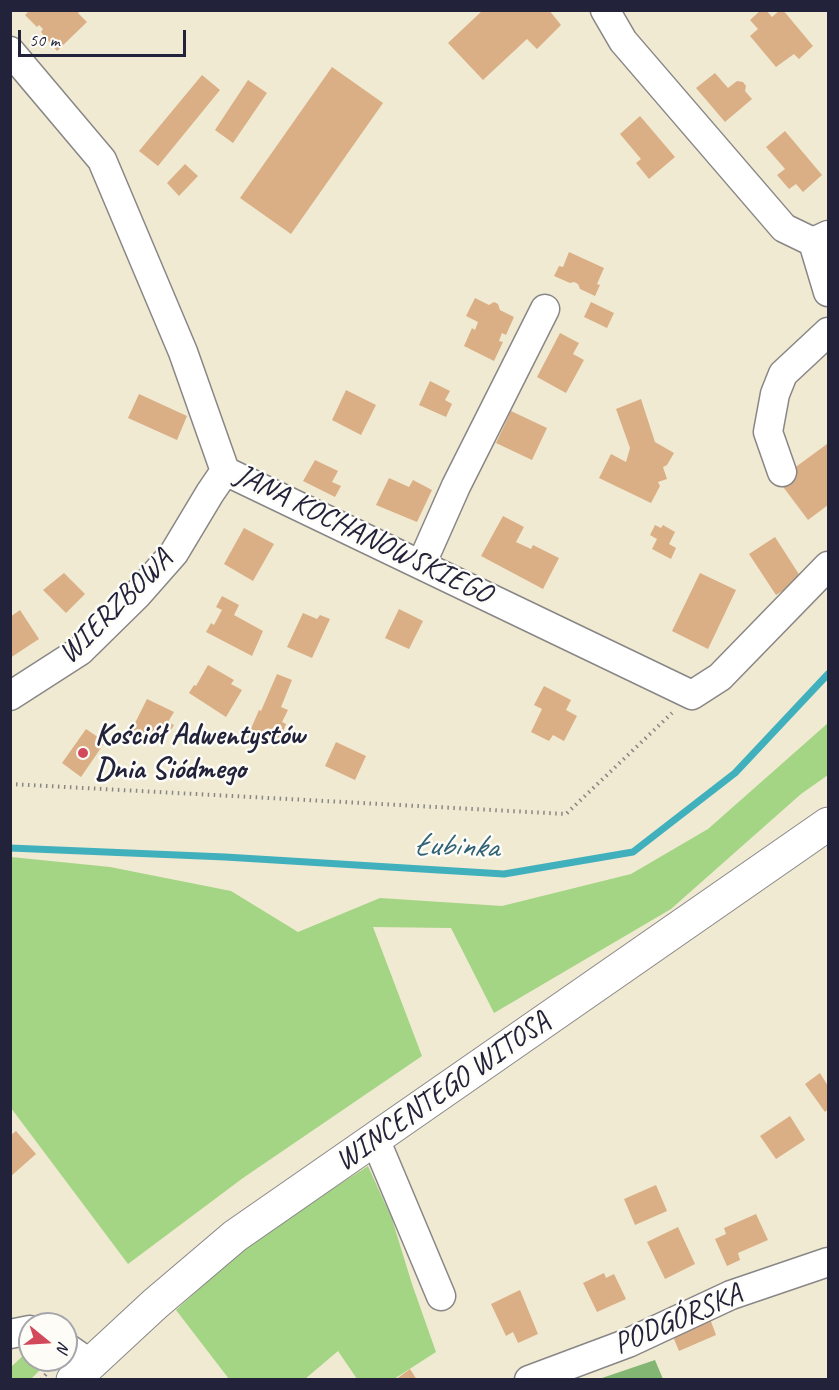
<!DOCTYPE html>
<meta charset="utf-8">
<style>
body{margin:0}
#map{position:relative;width:839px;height:1390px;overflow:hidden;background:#f0ead2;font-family:Caveat,sans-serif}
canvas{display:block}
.frame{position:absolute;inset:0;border:12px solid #22223b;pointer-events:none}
.north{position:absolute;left:18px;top:1312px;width:60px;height:60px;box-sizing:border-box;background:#fdfcf7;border:2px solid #a5a5ac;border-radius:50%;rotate:108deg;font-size:16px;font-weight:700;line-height:24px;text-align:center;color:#22223b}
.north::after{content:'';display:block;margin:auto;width:21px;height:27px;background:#d1495b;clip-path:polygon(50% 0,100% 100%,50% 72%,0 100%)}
.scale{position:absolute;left:18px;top:30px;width:168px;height:27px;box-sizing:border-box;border:3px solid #22223b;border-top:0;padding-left:8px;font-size:18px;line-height:21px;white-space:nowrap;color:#22223b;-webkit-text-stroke:4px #fdfcf7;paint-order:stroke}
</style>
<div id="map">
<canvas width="839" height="1390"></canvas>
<div class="frame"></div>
<div class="north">N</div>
<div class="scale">50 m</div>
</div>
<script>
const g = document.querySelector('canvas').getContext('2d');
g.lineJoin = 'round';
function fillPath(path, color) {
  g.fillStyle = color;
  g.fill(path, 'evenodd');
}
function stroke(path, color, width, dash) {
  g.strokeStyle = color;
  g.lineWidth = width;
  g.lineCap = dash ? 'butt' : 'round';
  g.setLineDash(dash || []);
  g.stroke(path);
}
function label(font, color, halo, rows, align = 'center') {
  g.font = font + ' Caveat,sans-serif';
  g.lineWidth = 5;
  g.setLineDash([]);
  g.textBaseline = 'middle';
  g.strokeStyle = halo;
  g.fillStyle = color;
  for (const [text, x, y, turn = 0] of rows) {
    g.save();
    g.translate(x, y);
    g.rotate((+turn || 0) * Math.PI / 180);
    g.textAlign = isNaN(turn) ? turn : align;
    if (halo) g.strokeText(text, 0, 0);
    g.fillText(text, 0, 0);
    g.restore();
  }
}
fillPath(new Path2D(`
 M828,723V775L801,794L671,909L494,1013L451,928L373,927L422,1056L243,1178L128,1264L11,1108V857L110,867L231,891L298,932L380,898L502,906L631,874L708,829Z
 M368,1166L392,1219L412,1284L436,1352L394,1379H357L338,1351L305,1379H229L176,1310L253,1240Z
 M29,1350L30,1360H50L31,1379H11V1367Z`), '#a3d584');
fillPath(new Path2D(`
 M655,1360L663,1379H599Z`), '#82b672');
stroke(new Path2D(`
 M10,848L225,857L504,874L633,852L735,773L828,674`), '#41b0bd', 7);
fillPath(new Path2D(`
 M30,10H81L78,13L87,22L57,51L41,32L43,29L39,25L37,27L25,15Z
 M483,10H549L561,25L537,49L527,39L483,80L448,43Z
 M761,10H766L772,17L780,10H783L813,46L799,59L794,54L776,67L750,36L758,29L750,20Z
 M332,67L383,103L291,234L240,198Z
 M715,73L728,88L737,81L743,82L746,86L745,91L752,99L725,122L696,88Z
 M202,75L220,90L158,166L139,151Z
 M248,80L267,93L233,143L215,130Z
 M640,116L675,157L649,179L636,163L641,159L620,134Z
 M785,131L822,175L803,192L796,184L789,189L777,175L785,169L766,147Z
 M185,164L198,176L179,196L167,183Z
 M569,252L604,268L597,284L600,285L595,296L580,289L578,284L574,282L570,283L554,276L559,266L563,267Z
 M475,298L489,305L494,302L498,304L500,310L514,317L506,335L502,333L499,341L503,342L494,361L464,346L472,328L475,330L478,322L466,316Z
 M591,302L614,313L607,328L584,317Z
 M560,333L579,343L573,354L584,360L566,393L537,377Z
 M430,381L450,391L445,400L452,404L446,417L419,405Z
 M346,390L376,405L361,435L332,420Z
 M139,394L187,416L177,440L128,418Z
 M641,399L655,442L674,453L667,465L663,467L667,479L658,482L660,486L651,503L599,478L611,454L626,462L630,448L616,409Z
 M511,411L547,428L532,460L496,443Z
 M827,444L828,446V505L808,520L778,480Z
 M315,460L338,471L332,482L341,486L335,497L303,481Z
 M389,478L409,487L413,480L432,490L417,522L376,505Z
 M503,516L524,527L516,542L531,549L533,545L559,558L543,589L481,556Z
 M655,525L661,528L663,525L675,532L669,544L676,548L671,559L652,549L657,539L650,535Z
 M244,528L274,544L253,581L224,564Z
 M775,537L802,579L776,595L749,554Z
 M64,573L85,594L66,613L43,590Z
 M700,573L736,590L708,649L672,631Z
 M222,596L239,605L234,615L263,631L252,656L206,632L211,623L214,625L222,610L216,607Z
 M399,609L423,621L409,649L385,638Z
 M20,610L39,639L10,658V617Z
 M303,613L317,619L320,615L330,619L312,658L287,647Z
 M208,665L234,680L231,684L242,690L226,717L189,693L194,685L196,686Z
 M277,674L292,680L281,707L288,710L282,722L286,724L277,747L265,742L263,745L247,738L259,710L261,711Z
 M544,686L571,700L566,710L577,716L564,741L553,735L549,741L531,732L542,709L534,705Z
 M147,699L174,712L168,722L174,725L169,733L165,731L158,744L131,731Z
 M86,729L105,742L81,777L62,763Z
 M336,742L366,756L355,780L325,766Z
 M820,1073L828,1086V1109L825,1112L805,1084Z
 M790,1116L805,1140L776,1159L760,1136Z
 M16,1131L36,1154L10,1177V1136Z
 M656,1185L667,1211L635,1225L624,1199Z
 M756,1214L768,1240L738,1253L740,1260L727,1266L715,1239L726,1234L724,1228Z
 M678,1227L695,1264L665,1279L647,1242Z
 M604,1273L606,1278L614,1274L626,1299L597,1312L583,1283Z
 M520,1290L538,1334L518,1343L513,1332L506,1336L491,1304Z
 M709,1316L716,1335L679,1351L671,1332Z
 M410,1369L417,1380H395Z`), '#daaf86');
const minor = new Path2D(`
 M605,10L623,41L784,228L813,242L828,235
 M10,51L102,160L183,352L225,471L692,695L720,677L828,566
 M813,242L828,292
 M782,472L768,432L775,394L783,374L828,332
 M421,565L456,486L545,309
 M10,696L80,651L137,595L174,553L210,493L225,471
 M375,1139L441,1296
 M10,1334L30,1330
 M66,1347L89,1363
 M529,1380L628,1343L731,1295L828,1262`);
const major = new Path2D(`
 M73,1380L155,1304L235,1236L828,824`);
stroke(minor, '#898686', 31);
stroke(major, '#898686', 35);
stroke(new Path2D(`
 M10,784L566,814L672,713
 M41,1380L47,1373`), '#898686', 4, [1.5, 4.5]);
stroke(minor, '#fff', 28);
stroke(major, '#fff', 33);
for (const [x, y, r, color] of [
 [83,753,6,"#d1495b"]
]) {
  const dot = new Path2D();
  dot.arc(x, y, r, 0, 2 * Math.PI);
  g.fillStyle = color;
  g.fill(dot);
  stroke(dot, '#fdfcf7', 2);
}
label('30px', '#22223b', '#fdfcf7', [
 ["JANA KOCHANOWSKIEGO",363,535,26],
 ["WIERZBOWA",116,607,-45],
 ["WINCENTEGO WITOSA",443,1092,-35],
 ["PODGÓRSKA",678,1320,-23]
]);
label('bold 30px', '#22223b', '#fdfcf7', [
 ["Kościół Adwentystów",95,736],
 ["Dnia Siódmego",95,770]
], 'left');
label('italic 32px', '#306276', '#fdfcf7', [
 ["Łubinka",456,847,2]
]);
</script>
